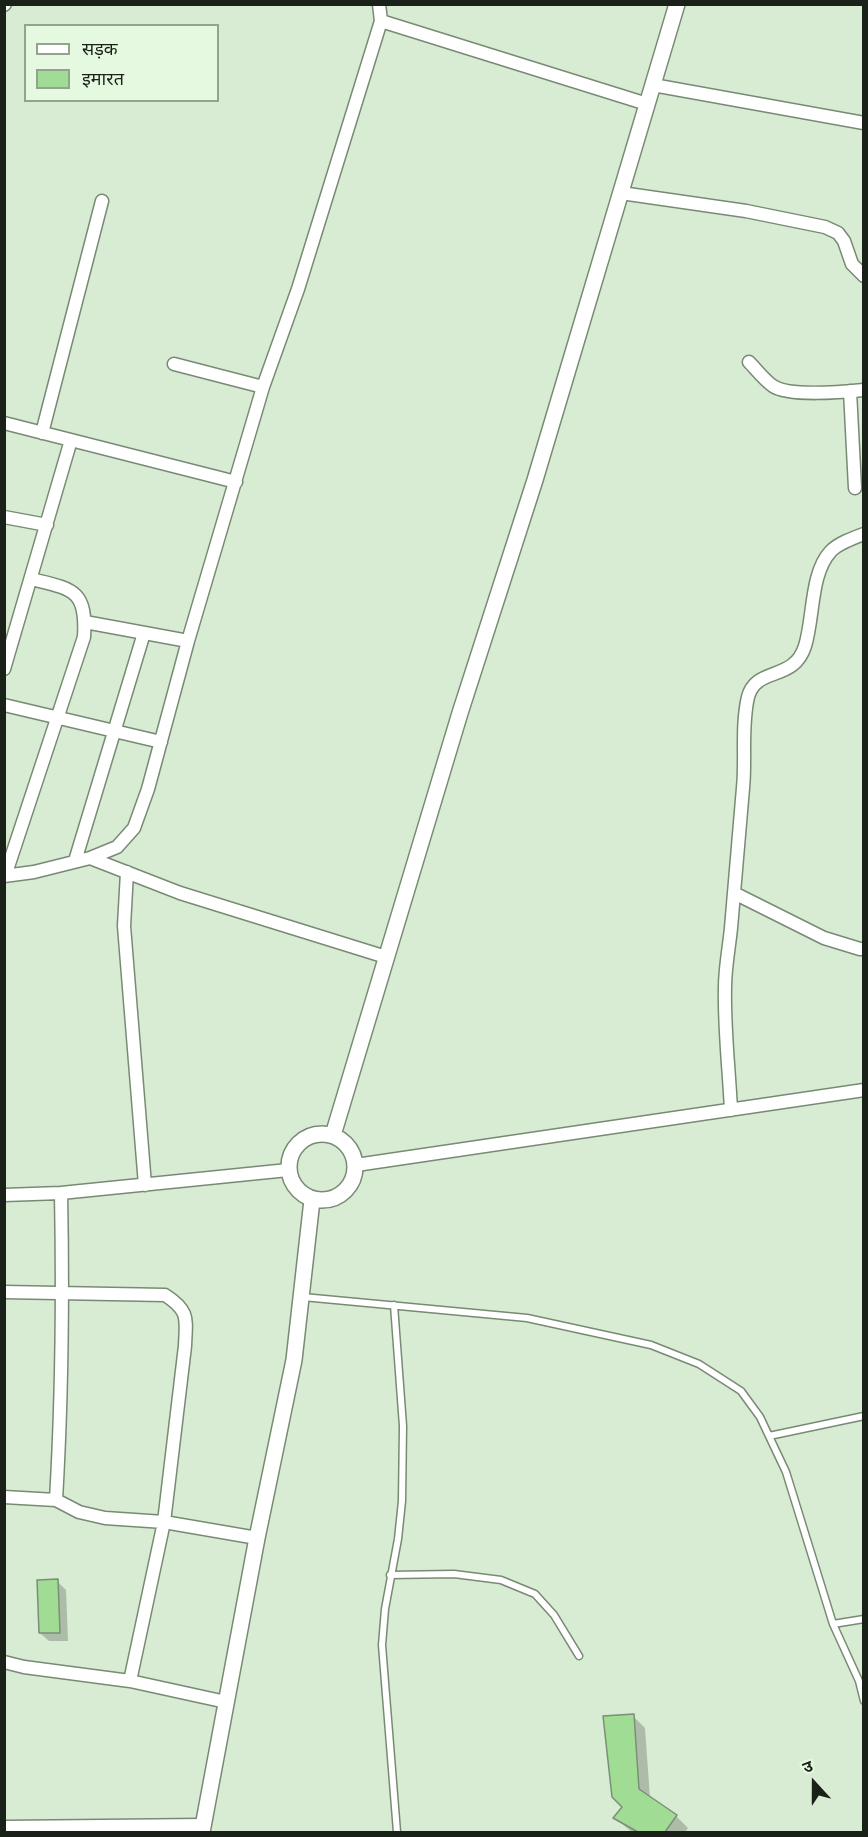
<!DOCTYPE html>
<meta charset="utf-8">
<style>
body{margin:0}
#map{position:relative;width:868px;height:1837px;overflow:hidden;background:#d7ecd3;font-family:"PT Serif","Noto Sans Devanagari",serif}
canvas{display:block}
.frame{position:absolute;inset:0;border:6px solid #1a2118;pointer-events:none}
.legend{position:absolute;left:24px;top:24px;width:195px;height:78px;box-sizing:border-box;background:#e5f9e0;border:2px solid #94a390;margin:0;padding:8px 10px;list-style:none;font-size:18px;color:#1a2118}
.legend li{display:flex;align-items:center;gap:12px;height:30px}
.legend b{width:30px;border:2px solid #94a390}
.north{position:absolute;left:784px;top:1753px;width:60px;height:60px;-webkit-text-stroke:4px #e5f9e0;paint-order:stroke;rotate:339deg;font-size:16px;font-weight:700;line-height:24px;text-align:center;color:#1a2118}
.north::after{content:'';display:block;margin:auto;width:21px;height:27px;background:#1a2118;clip-path:polygon(50% 0,100% 100%,50% 72%,0 100%)}
</style>
<div id="map">
<canvas width="868" height="1837"></canvas>
<div class="frame"></div>
<ul class="legend">
<li><b style="height:8px;background:#fff"></b>सड़क</li>
<li><b style="height:16px;background:#a1dc94"></b>इमारत</li>
</ul>
<div class="north">उ</div>
</div>
<script>
const g = document.querySelector('canvas').getContext('2d');
g.lineJoin = 'round';
function fillPath(path, color) {
  g.fillStyle = color;
  g.fill(path, 'evenodd');
}
function stroke(path, color, width, dash) {
  g.strokeStyle = color;
  g.lineWidth = width;
  g.lineCap = dash ? 'butt' : 'round';
  g.setLineDash(dash || []);
  g.stroke(path);
}
fillPath(new Path2D(`
 M57,1581L66,1590L68,1641H49L40,1633Z
 M633,1716L645,1728L650,1798L676,1816L688,1828L685,1832H632L615,1818L624,1807Z`), '#0003');
const building = new Path2D(`
 M58,1579L60,1633H39L37,1580Z
 M634,1714L639,1789L677,1815L665,1832H638L613,1818L622,1807L612,1797L603,1716Z`);
fillPath(building, '#a1dc94');
stroke(building, '#7b8e77', 1.5);
const service = new Path2D(`
 M303,1297L527,1318L651,1345L699,1364L741,1391L760,1417L786,1472L833,1624L859,1681L864,1701
 M394,1305L403,1426L402,1501L398,1539L385,1609L382,1645L397,1832
 M769,1436L864,1416
 M390,1575L454,1574L501,1580L535,1594L554,1615L579,1656
 M833,1624L864,1619`);
const minor = new Path2D(`
 M4,5L5,4
 M381,21L647,104
 M653,85L864,123
 M621,193L746,211L825,227L838,233L844,241L852,264L864,276
 M749,362C756,369 764,380 773,386C789,397 843,392 864,390
 M174,364L263,387
 M850,391L855,488
 M4,423L236,482
 M42,433L102,201
 M4,517L47,525
 M85,622L188,641
 M4,669L71,440
 M4,705L161,742
 M90,858L180,893L386,957
 M75,861L144,633
 M127,872L124,926L145,1185
 M4,876L34,872L90,858L117,847L134,828L148,789L188,641L263,387L298,289L381,21L379,4
 M5,876L84,637C87,589 72,589 31,579
 M734,893L824,938L860,949H864
 M731,1110C729,1069 724,1028 725,987C725,968 729,948 731,928C735,882 739,835 743,788C746,759 741,727 748,697C756,666 794,682 805,646C814,618 810,573 831,551C839,543 853,538 864,534
 M356,1165L864,1090
 M4,1195L61,1193L288,1170
 M4,1292L165,1295C190,1311 186,1319 185,1346L164,1522L130,1681
 M4,1497L56,1500L79,1512L105,1518L164,1522L257,1538
 M56,1500C62,1398 63,1296 61,1193
 M4,1662L24,1667L130,1681L226,1702
 M4,1827L204,1825`);
const tertiary = new Path2D(`
 M289 1167a33 33 0 1 1 66 0a33 33 0 1 1-66 0Z
 M333,1135L460,713L535,480L677,4
 M202,1832L257,1538L294,1360L312,1200`);
stroke(service, '#788a74', 9);
stroke(minor, '#788a74', 15);
stroke(tertiary, '#788a74', 18);
stroke(service, '#fff', 6);
stroke(minor, '#fff', 12);
stroke(tertiary, '#fff', 15);
</script>
